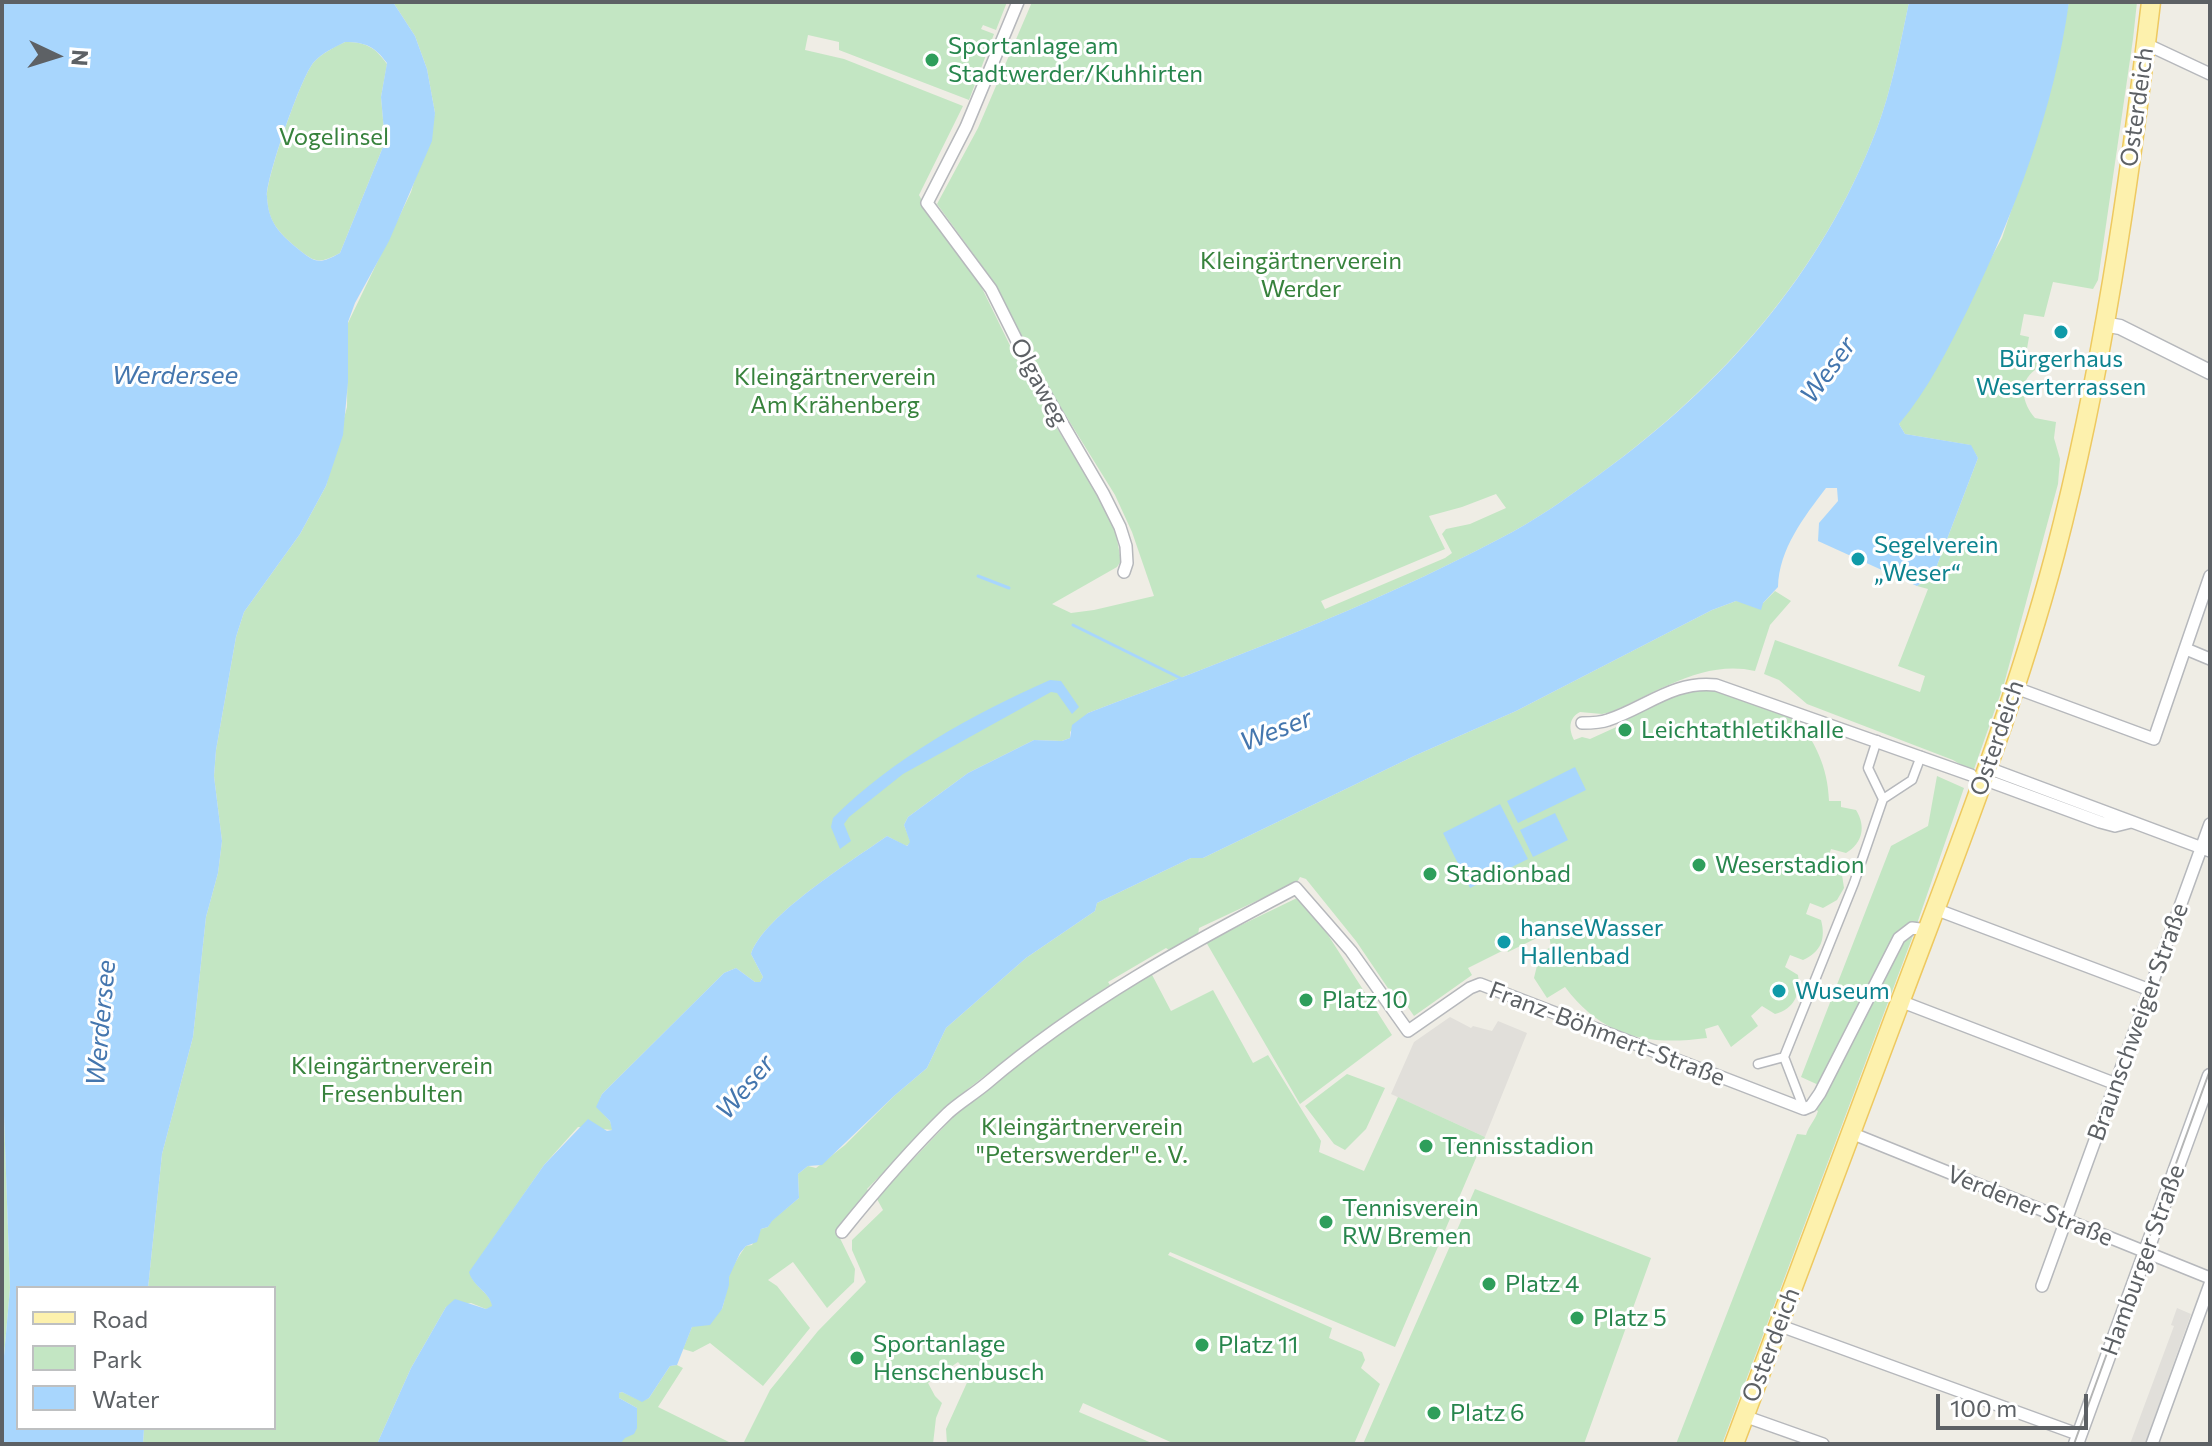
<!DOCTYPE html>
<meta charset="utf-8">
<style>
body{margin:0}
#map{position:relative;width:2212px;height:1446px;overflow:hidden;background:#efede5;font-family:Commissioner,sans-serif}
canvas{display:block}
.frame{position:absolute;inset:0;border:4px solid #5d6165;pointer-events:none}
.legend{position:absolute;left:16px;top:1286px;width:260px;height:144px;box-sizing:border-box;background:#fff;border:2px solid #bec0c1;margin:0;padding:10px 14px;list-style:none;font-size:24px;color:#5d6165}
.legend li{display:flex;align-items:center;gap:16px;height:40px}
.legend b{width:40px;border:2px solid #bec0c1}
.north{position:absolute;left:16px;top:16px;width:80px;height:80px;-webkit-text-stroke:6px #fff;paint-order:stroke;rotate:94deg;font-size:22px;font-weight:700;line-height:32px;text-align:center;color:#5d6165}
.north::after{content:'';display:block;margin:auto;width:28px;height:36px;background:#5d6165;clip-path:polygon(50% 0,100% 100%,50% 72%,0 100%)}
.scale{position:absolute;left:1936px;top:1394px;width:152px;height:36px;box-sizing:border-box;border:4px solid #5d6165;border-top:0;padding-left:10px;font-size:24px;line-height:28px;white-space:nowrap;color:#5d6165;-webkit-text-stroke:6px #fff;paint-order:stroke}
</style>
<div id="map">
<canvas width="2212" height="1446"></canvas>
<div class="frame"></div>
<ul class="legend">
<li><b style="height:10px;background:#fdf1ad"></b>Road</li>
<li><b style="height:22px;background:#c3e6c3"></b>Park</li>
<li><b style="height:22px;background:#a8d6fd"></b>Water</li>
</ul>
<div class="north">N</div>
<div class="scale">100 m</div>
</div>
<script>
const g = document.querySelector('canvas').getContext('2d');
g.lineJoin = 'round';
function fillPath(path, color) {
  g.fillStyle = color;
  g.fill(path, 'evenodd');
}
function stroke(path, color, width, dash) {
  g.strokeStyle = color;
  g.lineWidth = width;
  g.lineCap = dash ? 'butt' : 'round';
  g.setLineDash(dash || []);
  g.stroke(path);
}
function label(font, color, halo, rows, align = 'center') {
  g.font = font + ' Commissioner,sans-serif';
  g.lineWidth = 6;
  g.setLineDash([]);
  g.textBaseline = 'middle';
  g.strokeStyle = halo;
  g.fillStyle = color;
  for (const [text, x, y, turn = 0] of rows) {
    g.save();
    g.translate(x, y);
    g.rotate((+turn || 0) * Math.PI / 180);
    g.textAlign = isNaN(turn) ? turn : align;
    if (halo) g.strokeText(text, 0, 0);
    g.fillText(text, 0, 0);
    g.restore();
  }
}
fillPath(new Path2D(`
 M1450,1017L1471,1028L1473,1026L1492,1031L1498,1021L1527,1033L1485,1137L1391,1094L1414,1042Z
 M2177,1308L2191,1314L2145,1444H2130L2174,1326L2171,1325Z`), '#e1dfda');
fillPath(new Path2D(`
 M393,2H1007L996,30L983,25L981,29L994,34L969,100L839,50V42L808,35L805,50L844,59L963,106L919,195L933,221L977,278L1021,368L1107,511L1115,528L1121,561L1117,567L1052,604L1071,613L1094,610L1154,596L1132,532L1115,495L1040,374L996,285L937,204L978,128L1032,2H1909C1900,45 1892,89 1876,131C1821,274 1723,384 1600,474C1568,497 1535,521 1499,539C1368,608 1227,660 1088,713L1070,732V738L1062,741L1034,740L968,773L908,817L904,825L911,843L906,846L887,836C852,861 764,915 751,954L763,977L760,982H755L736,968L724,973L602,1094L597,1107L610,1121L613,1130L578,1127L544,1165L470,1272C473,1287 490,1292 493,1307L486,1309L471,1303L446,1307L411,1368L377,1444H143L144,1428H274V1288H148L162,1154L193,1037L206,917L218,873L222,841L214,776L216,750L236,637L244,612L300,534L326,486L347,407L348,323L411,192L435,113L427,69L415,36ZM1496,494L1506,508L1470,524L1446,529L1442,534L1452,553L1445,558L1325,609L1321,601L1445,549L1429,516L1462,507Z
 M2069,2H2137L2133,39L2098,280L2093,289L2053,282L2044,317L2024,314L2020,335L2029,337L2025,360L2037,363L2035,370C2017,383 2023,404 2035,418L2056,422L2054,438L2060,459L2058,484L2004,684L1973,772L1953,760L1807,704L1779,680L1764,674L1775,640L1920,692L1925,676L1898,666L1928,589L1917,586L1933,576L1978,458L1970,445L1905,434L1899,424L2002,238L2047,103Z
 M345,42C366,42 375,47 387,64L381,97L385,142L340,253C319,264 315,263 297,248C279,233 268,222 267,197C266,179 301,76 314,62C321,54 334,47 345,42Z
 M1775,591L1791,601L1770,625L1755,671C1704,659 1656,693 1611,712L1602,714L1580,712C1568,718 1569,730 1574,740L1582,737L1590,739L1623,724L1634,712L1699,685L1791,714C1815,738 1828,768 1829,801H1841V807L1856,810C1866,826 1863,843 1846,853L1831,849L1827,862L1841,868L1844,888L1837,900L1823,908L1810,903L1806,914L1821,920C1826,939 1821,952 1803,960L1790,955L1785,967L1798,975C1801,994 1794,1009 1775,1014L1762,1006L1751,1016L1758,1026L1731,1047L1718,1025L1705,1029L1707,1038C1647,1046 1603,1037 1565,987L1547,998L1534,978L1540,953L1551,947L1548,928L1541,931L1543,935L1508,952L1506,949L1468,968L1472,975L1414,1016L1401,997L1396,1000L1356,941L1306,879L1300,877L1296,884L1285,890L1282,889L1199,928L1198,935L1169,950L1166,948L1108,982L1110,985L1043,1031L960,1095L867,1189L869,1192L836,1230L855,1269L854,1282L827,1308L793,1262L768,1280L777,1286L810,1328L763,1386L710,1343L693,1352L683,1349L692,1327L722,1309C726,1298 726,1286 729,1276C731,1269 741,1252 746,1246L752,1245L761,1229L768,1227L771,1221L799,1198L798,1174L808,1166L816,1168L845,1145L894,1096L927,1068L946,1028L1026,958L1095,911L1097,903L1191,858H1203L1414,756L1516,711L1712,610L1736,601L1763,603Z
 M1937,776L1964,788L1911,941L1722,1444H1676L1797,1134L1806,1135C1809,1125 1815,1121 1818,1111L1810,1107L1823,1087L1801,1077L1891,846L1928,826Z
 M2,848L3,1087L10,1288L2,1379Z
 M1297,898L1321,924L1392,1035L1300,1104L1206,942Z
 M1150,971L1171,1011L1213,990L1253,1063L1268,1055L1321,1141L1319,1152L1364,1171L1398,1097L1485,1137L1395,1347L1170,1252L1168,1255L1332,1328L1329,1338L1362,1352L1365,1360L1361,1368L1380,1384L1354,1444H1175L1083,1403L1079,1412L1154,1444H947L946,1429L970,1376L958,1362L928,1383L935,1396L942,1403L936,1418L933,1444H743L770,1390L818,1331L866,1282L852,1250V1240L883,1210L877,1199L881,1193L959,1111L1019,1060Z
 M1347,1074L1385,1088L1366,1129L1345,1150L1334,1144L1305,1106Z
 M1475,1189L1651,1258L1584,1444H1363Z
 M677,1365L683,1368L658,1407L733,1444H620L637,1408L619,1398V1393L622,1392L642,1401L649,1398L670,1366Z`), '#c3e6c3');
fillPath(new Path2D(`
 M2,2H393L415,36L427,69L435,113L432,141L389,241L355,303L348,322V382L343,435L326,486L300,534L244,612L236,637L216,750L214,776L222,841L218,873L206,917L193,1037L162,1154L148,1288H18V1428H144L143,1444H2V1379L10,1288L3,1087ZM345,42C366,42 375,47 387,63L381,97L385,142L340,253C319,265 315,263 297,248C279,233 268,222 267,196C266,179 301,76 314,62C322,53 335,47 345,42Z
 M1909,2H2069C2054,109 2015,212 1968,309C1948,349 1928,390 1899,424L1905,434L1971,445L1978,458L1933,576L1917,586L1818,541L1819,523L1838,501L1837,488H1826C1804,517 1779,549 1778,587L1763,603L1761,610L1736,601L1712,610L1516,711L1414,756L1203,858H1191L1097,903L1095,911L1026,958L946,1028L927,1068L894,1096L822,1165L808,1166L798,1174L799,1198L772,1221L768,1227L761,1229L757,1242L746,1246L740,1253L729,1277V1285L722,1309L710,1325L692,1327L677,1365L670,1366L649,1398L642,1402L622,1392L619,1393V1398L637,1408V1428L634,1434L625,1438L620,1444H377L411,1368L446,1307L455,1299L486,1309L492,1306C490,1292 473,1287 469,1272L544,1165L588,1119L607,1131L612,1130L610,1121L596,1107L602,1094L724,973L736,968L755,982H760L763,977L751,954C764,915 852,861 887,836L907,846L910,842L904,825L908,817L968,773L1034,740L1062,741L1070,738L1072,725L1088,713C1227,660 1368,608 1499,539C1535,521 1568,497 1600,474C1724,384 1821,274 1876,131C1892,89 1900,45 1909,2Z
 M1050,680L1061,681L1079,707L1072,714L1057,693L1051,692L903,774L849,817L844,824L851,841L840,849L831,827L833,818C893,758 973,714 1050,680Z
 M1575,767L1586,790L1518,823L1507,801Z
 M1500,804L1528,859L1470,888L1443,833Z
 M1555,813L1568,840L1533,857L1520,830Z`), '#a8d6fd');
stroke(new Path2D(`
 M978,576L1009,588
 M1073,625L1184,680`), '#a8d6fd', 3);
const pedestrian = new Path2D(`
 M1877,740L1868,768L1883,799
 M1758,1064L1784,1057
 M1804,1109L1784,1057L1854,883L1883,799L1912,780L1921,756`);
const minor = new Path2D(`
 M1018,2L966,127L927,203L991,289L1033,373L1103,493L1120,527L1126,546L1127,563L1124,572
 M2146,44L2210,74
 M2186,649L2210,659
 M2016,688L2154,739L2210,576
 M1582,723C1590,723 1600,723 1608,720C1645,708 1674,680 1716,685L1971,775
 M1988,768L2210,851
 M1994,783L2100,822L2115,826L2131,822
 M1935,909L2150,990
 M1900,1001L2116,1084
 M1851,1133L2210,1278
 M842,1232C875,1191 910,1150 948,1113C960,1102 974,1094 987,1083C1081,1003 1187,945 1296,888L1351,951L1408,1031L1470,988L1480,984L1804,1109L1811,1106L1820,1093L1899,938L1912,928L1928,930
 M2042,1286L2210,824
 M1778,1325L2080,1435
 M1744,1416L1823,1444
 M2152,1444L2210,1284`);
const tertiary = new Path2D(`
 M2103,324L2120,327L2210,372
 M2076,1444L2210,1076`);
const primary = new Path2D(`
 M1734,1444C1789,1298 1844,1151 1899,1005C1955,856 2014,708 2055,554C2102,374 2129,186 2151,2`);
stroke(pedestrian, '#b6b8bc', 11);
stroke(minor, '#b6b8bc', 14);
stroke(tertiary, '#b6b8bc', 17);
stroke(primary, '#eec960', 21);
stroke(pedestrian, '#fff', 8);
stroke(minor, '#fff', 11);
stroke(tertiary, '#fff', 14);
stroke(primary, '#fdf1ad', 18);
stroke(new Path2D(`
 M2074,1444L2210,1070`), '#b4b5b5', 2);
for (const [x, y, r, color] of [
 [932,60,8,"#2e9e5b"],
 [2061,332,8,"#0f9aa8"],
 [1858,559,8,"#0f9aa8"],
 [1625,730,8,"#2e9e5b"],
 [1699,865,8,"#2e9e5b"],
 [1430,874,8,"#2e9e5b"],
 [1504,942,8,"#0f9aa8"],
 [1779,991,8,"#0f9aa8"],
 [1306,1000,8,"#2e9e5b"],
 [1426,1146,8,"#2e9e5b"],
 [1326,1222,8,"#2e9e5b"],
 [1489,1284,8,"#2e9e5b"],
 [1577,1318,8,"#2e9e5b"],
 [1202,1345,8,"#2e9e5b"],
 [857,1358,8,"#2e9e5b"],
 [1434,1413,8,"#2e9e5b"]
]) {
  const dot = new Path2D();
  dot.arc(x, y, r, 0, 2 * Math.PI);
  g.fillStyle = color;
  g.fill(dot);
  stroke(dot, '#fff', 3);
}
label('24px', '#27864d', '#fff', [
 ["Sportanlage am",948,46],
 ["Stadtwerder/Kuhhirten",948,74],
 ["Leichtathletikhalle",1641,730],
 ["Weserstadion",1715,865],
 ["Stadionbad",1446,874],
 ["Platz 10",1322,1000],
 ["Tennisstadion",1442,1146],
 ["Tennisverein",1342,1208],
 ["RW Bremen",1342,1236],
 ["Platz 4",1505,1284],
 ["Platz 5",1593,1318],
 ["Sportanlage",873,1344],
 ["Henschenbusch",873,1372],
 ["Platz 11",1218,1345],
 ["Platz 6",1450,1413]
], 'left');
label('24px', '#5d6165', '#fff', [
 ["Osterdeich",2137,107,-82],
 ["Olgaweg",1039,382,62],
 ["Osterdeich",1997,738,-71],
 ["Braunschweiger Straße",2138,1022,-70],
 ["Franz-Böhmert-Straße",1607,1034,21],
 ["Verdener Straße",2030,1206,22],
 ["Hamburger Straße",2143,1260,-70],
 ["Osterdeich",1771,1345,-69]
]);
label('24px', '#37823c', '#fff', [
 ["Vogelinsel",334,137],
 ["Kleingärtnerverein",1301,261],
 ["Werder",1301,289],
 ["Kleingärtnerverein",835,377],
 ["Am Krähenberg",835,405],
 ["Kleingärtnerverein",392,1066],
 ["Fresenbulten",392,1094],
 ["Kleingärtnerverein",1082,1127],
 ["\"Peterswerder\" e. V.",1082,1155]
]);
label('24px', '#0d838f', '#fff', [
 ["Bürgerhaus",2061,359,"center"],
 ["Weserterrassen",2061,387,"center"],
 ["Segelverein",1874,545],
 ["„Weser“",1874,573],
 ["hanseWasser",1520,928],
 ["Hallenbad",1520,956],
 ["Wuseum",1795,991]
], 'left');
label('italic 26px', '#4476ae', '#fff', [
 ["Weser",1828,370,-54],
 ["Werdersee",175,375],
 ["Weser",1276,730,-21],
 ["Werdersee",101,1023,-85],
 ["Weser",745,1087,-50]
]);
</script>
